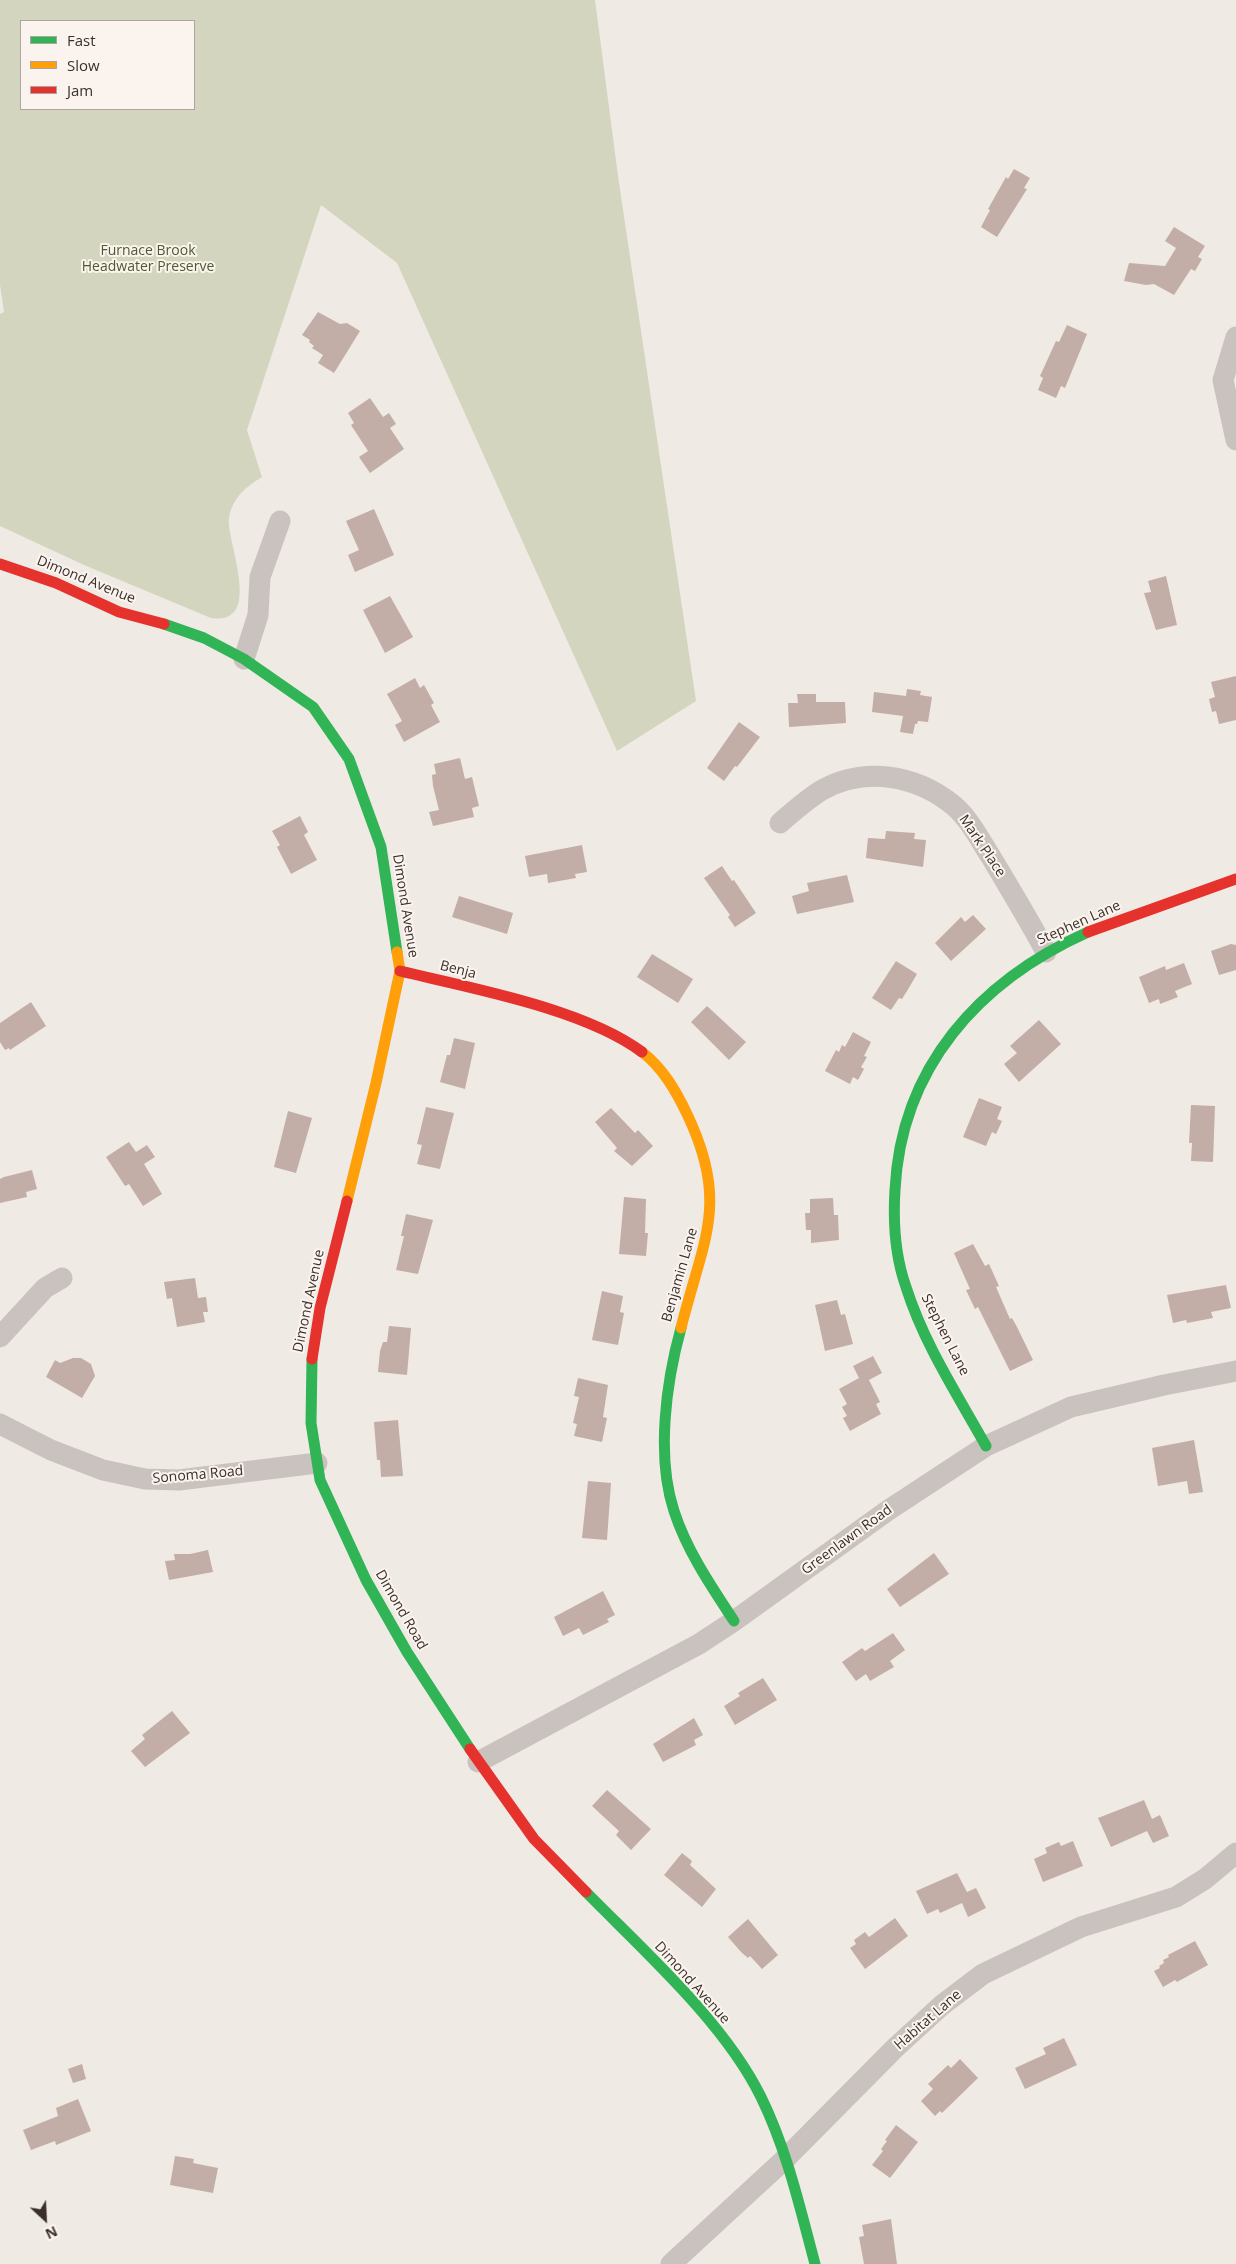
<!DOCTYPE html>
<style>
body{margin:0}
#map{position:relative;width:1236px;height:2264px;overflow:hidden;background:#f0eae5;font-family:"Open Sans",sans-serif}
canvas{display:block}
.legend{position:absolute;left:20px;top:20px;width:175px;height:90px;box-sizing:border-box;background:#fbf4ee;border:1px solid #aea5a0;margin:0;padding:6px 9px;list-style:none;font-size:15px;color:#3b2f2b}
.legend li{display:flex;align-items:center;gap:10px;height:25px}
.legend b{width:25px;border:1px solid #aea5a0}
.north{position:absolute;left:20px;top:2194px;width:50px;height:50px;-webkit-text-stroke:4px #fbf4ee;paint-order:stroke;rotate:155deg;font-size:14px;font-weight:700;line-height:20px;text-align:center;color:#3b2f2b}
.north::after{content:'';display:block;margin:auto;width:18px;height:22px;background:#3b2f2b;clip-path:polygon(50% 0,100% 100%,50% 72%,0 100%)}
</style>
<div id="map">
<canvas width="1236" height="2264"></canvas>
<ul class="legend">
<li><b style="height:6px;background:#30b455"></b>Fast</li>
<li><b style="height:6px;background:#ff9f0a"></b>Slow</li>
<li><b style="height:6px;background:#e5322d"></b>Jam</li>
</ul>
<div class="north">N</div>
</div>
<script>
const g = document.querySelector('canvas').getContext('2d');
g.lineJoin = 'round';
function fillPath(path, color) {
  g.fillStyle = color;
  g.fill(path, 'evenodd');
}
function stroke(path, color, width, dash) {
  g.strokeStyle = color;
  g.lineWidth = width;
  g.lineCap = dash ? 'butt' : 'round';
  g.setLineDash(dash || []);
  g.stroke(path);
}
function label(font, color, halo, rows, align = 'center') {
  g.font = font + ' "Open Sans",sans-serif';
  g.lineWidth = 4;
  g.setLineDash([]);
  g.textBaseline = 'middle';
  g.strokeStyle = halo;
  g.fillStyle = color;
  for (const [text, x, y, turn = 0] of rows) {
    g.save();
    g.translate(x, y);
    g.rotate((+turn || 0) * Math.PI / 180);
    g.textAlign = isNaN(turn) ? turn : align;
    if (halo) g.strokeText(text, 0, 0);
    g.fillText(text, 0, 0);
    g.restore();
  }
}
fillPath(new Path2D(`
 M0,0H595L618,176L696,701L617,751L397,263L321,205L247,430L262,477C246,487 232,498 229,518C226,541 265,626 211,618L84,565L0,526V314L4,312L0,285ZM21,21H194V109H21Z`), '#d3d5bf');
fillPath(new Path2D(`
 M1014,169L1030,178L1024,188L1027,189L997,237L981,227L990,210L988,209L1006,177L1008,179Z
 M1174,227L1205,246L1198,257L1202,259L1195,271L1191,269L1174,295L1154,284L1146,285L1124,281L1129,263L1165,266L1176,248L1165,241Z
 M318,312L340,324L347,323L360,331L334,373L318,363L323,355L312,348L314,346L309,342L310,340L302,335Z
 M1067,325L1087,334L1065,388L1061,386L1056,398L1038,390L1043,378L1040,376L1056,341L1059,342Z
 M370,398L383,417L389,413L396,424L390,428L404,449L370,473L359,457L368,451L351,425L354,423L348,413Z
 M374,509L394,555L355,572L348,555L359,550L346,521Z
 M1166,576L1177,625L1156,630L1144,593L1151,592L1148,581Z
 M390,596L413,637L385,653L363,610Z
 M1236,676V720L1219,724L1216,711L1212,712L1209,699L1215,697L1211,682Z
 M415,678L420,688L424,685L434,703L431,705L440,722L404,742L395,725L402,721L387,694Z
 M907,689L921,691L920,695L932,697L928,722L918,721L917,724H915L913,734L900,732L903,716L872,712L874,692L906,696Z
 M797,694H816V702H845L846,723L789,727L788,703H798Z
 M739,722L760,737L737,767L735,766L724,781L707,768Z
 M460,758L465,779L472,777L479,806L472,808L474,817L433,826L429,812L439,810L433,786L432,775L436,774L434,764Z
 M300,816L308,832L304,835L317,860L291,874L277,847L280,845L272,831Z
 M886,831L915,833L914,839L926,840L923,867L866,858L868,838L885,839Z
 M582,845L587,872L575,874L576,878L548,883L547,874L529,877L525,856Z
 M722,866L732,881L734,880L756,913L735,927L728,917L730,915L704,878Z
 M847,875L854,902L797,914L792,896L809,891L807,883Z
 M459,896L513,913L507,934L452,917Z
 M973,915L986,929L951,961L935,943L961,917L965,922Z
 M1231,944L1236,945V970L1219,975L1211,951Z
 M652,954L693,979L678,1003L637,977Z
 M896,961L917,974L907,991L902,999L899,998L891,1010L872,998Z
 M1184,963L1192,984L1175,991L1178,997L1160,1004L1159,999L1149,1003L1139,977L1165,966L1166,970Z
 M31,1002L46,1026L10,1050L9,1048L5,1050L0,1042V1023Z
 M707,1006L746,1042L729,1060L691,1022Z
 M1039,1020L1061,1044L1019,1082L1004,1064L1017,1053L1010,1046Z
 M853,1032L871,1042L864,1056L867,1057L861,1067L864,1069L858,1080L853,1077L850,1084L825,1071L836,1050L839,1052L842,1045L845,1047Z
 M454,1038L475,1043L465,1089L440,1082L447,1055H450Z
 M979,1098L1002,1107L997,1119L1002,1121L996,1134L992,1132L986,1146L963,1137Z
 M1191,1105L1215,1106L1213,1162L1191,1161L1192,1143H1189Z
 M426,1107L454,1113L440,1169L417,1164L422,1145L417,1144Z
 M611,1108L635,1133L638,1130L653,1146L632,1166L614,1151L617,1148L595,1122Z
 M288,1111L312,1118L296,1173L274,1167Z
 M129,1142L136,1152L147,1145L155,1157L144,1164L162,1194L143,1206L129,1184L125,1186L106,1157Z
 M32,1170L37,1189L26,1192L27,1197L0,1203V1179L4,1177Z
 M624,1197L646,1199L645,1233H648L646,1256L619,1254Z
 M833,1198L834,1215H838L839,1240L811,1243V1230H806L805,1213H810V1199Z
 M406,1214L433,1220L418,1274L396,1270L404,1236H401Z
 M973,1244L985,1266L989,1264L999,1286L996,1287L1010,1319L1012,1318L1017,1327L1033,1360L1010,1371L978,1307L975,1309L966,1290L970,1289L954,1253Z
 M195,1278L198,1298L206,1297L208,1312H203L205,1322L177,1327L172,1298L167,1299L164,1282Z
 M1226,1285L1231,1308L1211,1312L1213,1318L1187,1323L1186,1320L1173,1323L1167,1295Z
 M602,1291L623,1296L620,1312L624,1313L618,1345L592,1340Z
 M837,1300L841,1315L845,1314L853,1344L825,1351L815,1305Z
 M389,1326L411,1328L407,1375L378,1372L380,1351L383,1342H387Z
 M873,1356L882,1373L869,1380L880,1402L876,1404L881,1414L850,1431L843,1418L847,1416L842,1407L847,1404L839,1389L859,1378L853,1366Z
 M73,1358H81L91,1364L95,1376L82,1398L46,1377L55,1360L60,1363Z
 M578,1378L608,1385L603,1417L607,1418L602,1442L574,1436L577,1424L573,1423L579,1397L574,1396Z
 M398,1420L403,1476L381,1477L380,1460H377L374,1422Z
 M1194,1440L1203,1492L1189,1494L1187,1481L1158,1486L1152,1448Z
 M588,1481L611,1483L607,1540L582,1538Z
 M208,1550L213,1572L169,1580L165,1561L175,1560L174,1554H190Z
 M934,1553L949,1574L900,1607L887,1589Z
 M603,1591L615,1615L607,1619L609,1622L583,1635L579,1628L563,1636L554,1617Z
 M893,1633L905,1650L890,1661L894,1667L870,1681L866,1674L856,1681L842,1662L862,1648L865,1651Z
 M763,1678L777,1700L735,1725L724,1706L740,1696L738,1693Z
 M172,1711L190,1733L145,1767L131,1751L145,1739L142,1735Z
 M694,1718L703,1735L694,1740L696,1745L663,1762L653,1744Z
 M607,1790L651,1829L631,1850L616,1835L619,1831L592,1806Z
 M1144,1800L1152,1819L1160,1815L1169,1836L1153,1843L1147,1831L1111,1847L1098,1818Z
 M1073,1841L1083,1866L1043,1882L1034,1859L1047,1853L1045,1848L1059,1842L1061,1846Z
 M682,1853L692,1861L690,1865L716,1889L702,1907L664,1875Z
 M957,1873L967,1892L976,1888L986,1908L968,1917L962,1903L940,1913L938,1909L927,1914L916,1891Z
 M895,1918L908,1936L865,1969L850,1948L856,1944L854,1940L865,1932L869,1937Z
 M748,1919L778,1955L762,1969L750,1956L748,1958L741,1952L728,1937Z
 M1195,1941L1208,1965L1177,1982L1175,1980L1163,1987L1154,1971L1160,1968L1159,1966L1164,1963L1163,1960L1169,1957L1168,1955Z
 M1064,2038L1077,2065L1025,2089L1015,2068L1046,2054L1043,2048Z
 M960,2059L978,2078L942,2113L940,2111L935,2116L921,2101L933,2089L928,2084L948,2065L951,2068Z
 M82,2064L86,2079L73,2083L68,2069Z
 M78,2099L91,2131L56,2145L55,2141L31,2150L23,2130L58,2116L56,2108Z
 M896,2125L918,2142L890,2178L872,2165L883,2151L881,2149L887,2141L885,2140Z
 M175,2156L194,2159L193,2163L218,2168L213,2193L170,2185Z
 M891,2219L897,2264H864L859,2237L864,2236L862,2225Z`), '#c3ada7');
stroke(new Path2D(`
 M1236,337L1223,380L1236,440
 M244,659L258,615L260,577L280,521
 M780,823C794,811 807,799 822,790C865,766 916,775 953,805C969,818 980,840 991,857C1010,889 1029,920 1046,952
 M0,1337L45,1288L62,1278
 M0,1424L51,1450L103,1470L145,1479L179,1480L317,1463
 M478,1762L699,1644L734,1621L887,1511L986,1446L1071,1407L1164,1385L1236,1371
 M671,2264L785,2159L895,2048L942,2005L983,1974L1081,1927L1176,1897L1205,1879L1236,1853`), '#c9c2be', 21);
stroke(new Path2D(`
 M164,624L204,638L244,659L313,707L349,759L381,847L397,952
 M681,1328C666,1382 656,1457 674,1511C687,1551 711,1586 734,1621
 M312,1359L311,1423L320,1480L366,1580L407,1652L470,1749
 M986,1446C957,1394 924,1344 906,1287C895,1256 893,1222 895,1190C901,1067 979,981 1088,932
 M586,1892C644,1951 725,2023 761,2097C787,2150 800,2208 815,2264`), '#30b455', 11);
stroke(new Path2D(`
 M642,1052C663,1068 676,1091 687,1114C730,1204 703,1239 681,1328
 M347,1201L376,1083L400,971L397,952`), '#ff9f0a', 11);
stroke(new Path2D(`
 M0,564L56,583L119,612L164,624
 M1088,932L1236,879
 M400,971C471,988 585,1009 642,1052
 M312,1359L320,1308L347,1201
 M470,1749L534,1839L586,1892`), '#e5322d', 11);
label('14px', '#4d5a2e', '#fbf4ee', [
 ["Furnace Brook",148,251],
 ["Headwater Preserve",148,267]
]);
label('14px', '#3b2f2b', '#fbf4ee', [
 ["Dimond Avenue",86,580,22],
 ["Mark Place",982,846,56],
 ["Dimond Avenue",405,906,81],
 ["Stephen Lane",1079,923,-24],
 ["Benja",458,970,14],
 ["Benjamin Lane",680,1275,-74],
 ["Dimond Avenue",309,1301,-78],
 ["Stephen Lane",945,1335,63],
 ["Sonoma Road",198,1475,-5],
 ["Greenlawn Road",847,1540,-36],
 ["Dimond Road",401,1610,60],
 ["Dimond Avenue",692,1983,48],
 ["Habitat Lane",928,2020,-41]
]);
</script>
